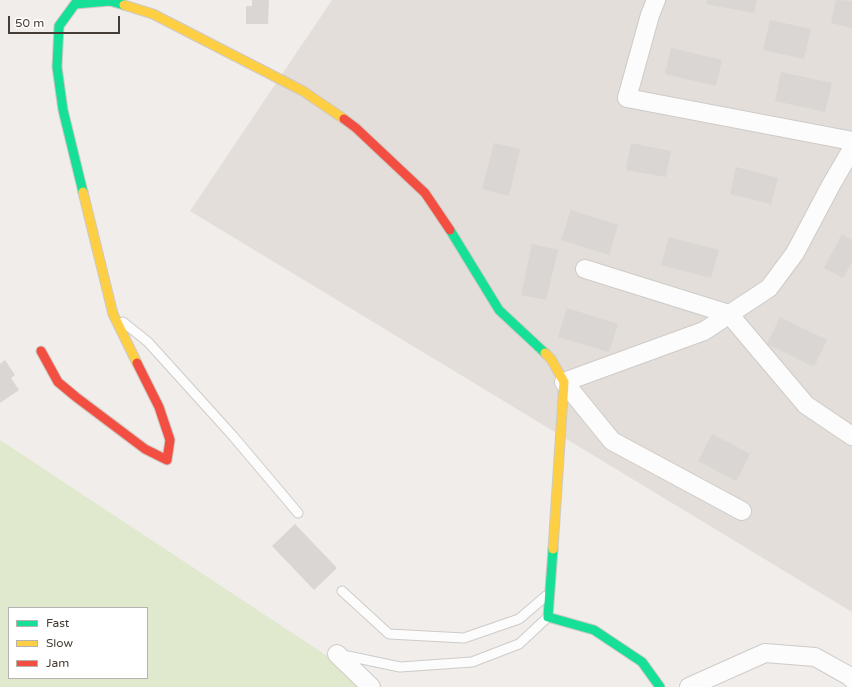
<!DOCTYPE html>
<style>
body{margin:0}
#map{position:relative;width:852px;height:687px;overflow:hidden;background:#f0edea;font-family:"Varela Round",sans-serif}
canvas{display:block}
.legend{position:absolute;left:8px;top:607px;width:140px;height:72px;box-sizing:border-box;background:#fff;border:1px solid #b5b2af;margin:0;padding:5px 7px;list-style:none;font-size:12px;color:#453e37}
.legend li{display:flex;align-items:center;gap:8px;height:20px}
.legend b{width:20px;border:1px solid #b5b2af}
.scale{position:absolute;left:8px;top:16px;width:112px;height:18px;box-sizing:border-box;border:2px solid #453e37;border-top:0;padding-left:5px;font-size:12px;line-height:14px;white-space:nowrap;color:#453e37;-webkit-text-stroke:3px #fff;paint-order:stroke}
</style>
<div id="map">
<canvas width="852" height="687"></canvas>
<ul class="legend">
<li><b style="height:5px;background:#16e098"></b>Fast</li>
<li><b style="height:5px;background:#ffcf43"></b>Slow</li>
<li><b style="height:5px;background:#f24e42"></b>Jam</li>
</ul>
<div class="scale">50 m</div>
</div>
<script>
const g = document.querySelector('canvas').getContext('2d');
g.lineJoin = 'round';
function fillPath(path, color) {
  g.fillStyle = color;
  g.fill(path, 'evenodd');
}
function stroke(path, color, width, dash) {
  g.strokeStyle = color;
  g.lineWidth = width;
  g.lineCap = dash ? 'butt' : 'round';
  g.setLineDash(dash || []);
  g.stroke(path);
}
fillPath(new Path2D(`
 M332,0H852V612L190,211Z`), '#e3ded9');
fillPath(new Path2D(`
 M0,440L374,687H0ZM9,608H147V678H9Z`), '#e0e8cd');
fillPath(new Path2D(`
 M252,0H269L268,24H246V6H252Z
 M707,0H757L754,13L706,4Z
 M836,0L852,1V28L831,23Z
 M770,20L811,29L804,59L763,50Z
 M671,48L722,60L716,86L665,74Z
 M781,72L832,83L825,112L775,101Z
 M494,143L520,149L509,196L482,189Z
 M631,143L671,151L666,177L626,170Z
 M736,167L778,178L771,204L730,194Z
 M571,210L618,225L609,255L561,240Z
 M842,234L852,240V262L843,278L824,268Z
 M669,237L719,250L711,278L661,265Z
 M532,244L558,250L546,300L521,295Z
 M567,308L618,324L609,352L558,337Z
 M780,317L827,340L814,367L767,344Z
 M5,360L15,375L11,378L19,390L0,403V364Z
 M712,434L750,454L736,481L698,461Z
 M295,524L337,568L314,590L272,546Z`), '#d9d6d3');
const lane = new Path2D(`
 M123,322L148,342L233,436L298,513
 M342,591L389,634L464,638L519,619L546,596
 M343,655L400,667L472,662L519,644L548,617`);
const street = new Path2D(`
 M656,0L650,15L627,98L852,141
 M585,269L729,314L806,405L852,436
 M742,511L612,441L564,382L704,331L769,288L795,253L831,185L852,149
 M337,654L371,687
 M689,687L765,653L815,657L849,676L852,679`);
const fast = new Path2D(`
 M83,192L63,110L57,67L59,26L75,4L110,1L124,5
 M450,230L499,310L545,353
 M553,549L548,617L594,630L642,662L660,687`);
const slow = new Path2D(`
 M124,5L153,14L303,91L344,119
 M83,192L113,314L137,363
 M545,353L551,359L564,382L553,549`);
const jam = new Path2D(`
 M344,119L356,128L425,193L450,230
 M41,351L58,382L76,397L145,449L167,460L170,440L159,407L137,363`);
stroke(lane, '#cecbc8', 11);
stroke(street, '#cecbc8', 20);
stroke(fast, '#cec9c2', 11);
stroke(slow, '#cec9c2', 11);
stroke(jam, '#cec9c2', 11);
stroke(lane, '#fdfcfc', 9);
stroke(street, '#fdfcfc', 18);
stroke(fast, '#16e098', 9);
stroke(slow, '#ffcf43', 9);
stroke(jam, '#f24e42', 9);
</script>
